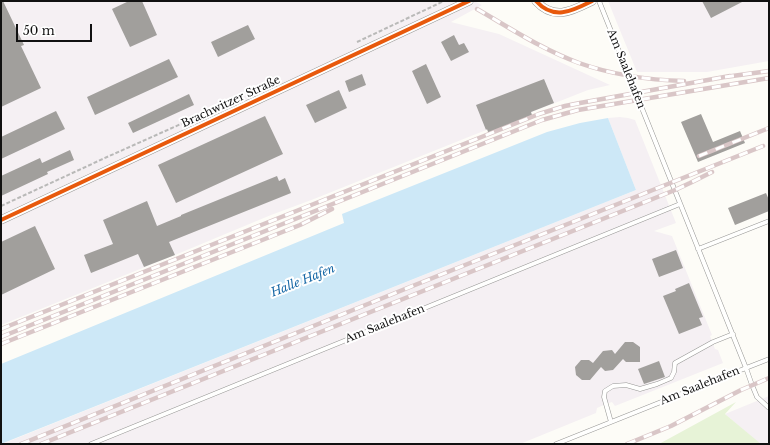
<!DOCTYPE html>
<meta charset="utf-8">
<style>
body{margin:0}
#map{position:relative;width:770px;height:445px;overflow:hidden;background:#fdfcf7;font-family:"Libre Baskerville",serif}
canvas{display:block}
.frame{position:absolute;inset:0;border:2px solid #111;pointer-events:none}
.scale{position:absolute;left:16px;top:24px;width:76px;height:18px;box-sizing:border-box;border:2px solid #111;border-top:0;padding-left:5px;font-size:12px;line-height:14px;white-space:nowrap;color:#111;-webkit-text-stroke:3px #fff;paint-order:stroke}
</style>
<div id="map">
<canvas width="770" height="445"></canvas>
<div class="frame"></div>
<div class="scale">50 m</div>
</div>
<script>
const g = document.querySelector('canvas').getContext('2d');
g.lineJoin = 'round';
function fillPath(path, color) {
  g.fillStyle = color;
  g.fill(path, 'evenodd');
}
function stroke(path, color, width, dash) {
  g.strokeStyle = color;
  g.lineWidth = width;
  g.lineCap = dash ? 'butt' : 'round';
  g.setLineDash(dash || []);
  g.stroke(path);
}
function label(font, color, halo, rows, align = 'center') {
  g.font = font + ' "Libre Baskerville",serif';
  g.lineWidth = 4;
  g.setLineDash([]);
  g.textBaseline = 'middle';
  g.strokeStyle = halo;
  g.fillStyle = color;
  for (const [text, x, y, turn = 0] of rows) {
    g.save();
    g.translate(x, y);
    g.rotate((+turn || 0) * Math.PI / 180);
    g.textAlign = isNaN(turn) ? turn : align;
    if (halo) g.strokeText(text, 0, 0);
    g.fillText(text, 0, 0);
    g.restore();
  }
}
fillPath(new Path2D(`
 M1,1H474L482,5L451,22L499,34L610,85L588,90L471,136L314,199L271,215L175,255L1,325Z
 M608,1H769V61L707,72H637Z
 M620,117L628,118L635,120L676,223L654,231L672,236L712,335L710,336L715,349L718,350L723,363L615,406L612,402L606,404L597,408L596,413L520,444H2L636,190L608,118Z
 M769,396V444H760L725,414Z`), '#f5f0f3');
fillPath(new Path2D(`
 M736,402L725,414L761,444H659Z`), '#e7f3d7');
fillPath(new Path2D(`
 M608,118L636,190L1,444V364L344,223L342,214L547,132L580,123Z`), '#cde8f7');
fillPath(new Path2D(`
 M1,1H3L24,45L21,46L41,88L1,107Z
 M129,1H142L157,35L130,47L112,9Z
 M702,1H744L711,18Z
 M248,25L255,39L218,57L211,42Z
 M454,35L459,45L464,43L469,52L451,61L441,42Z
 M169,59L178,77L95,115L87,97Z
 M426,64L441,97L427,104L412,71Z
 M362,74L366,85L349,92L345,81Z
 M544,79L554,103L531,112L533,118L489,135L487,129L486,130L476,105Z
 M339,90L347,108L315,123L306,105Z
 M189,94L194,105L133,133L128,123Z
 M56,111L65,129L1,159V137Z
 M701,114L713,142L740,131L745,143L698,162L681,122Z
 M265,116L283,154L176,203L158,165Z
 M70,150L74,160L47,172L48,174L1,196V176L40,158L42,163Z
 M277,176L279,181L285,178L291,193L169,242L175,255L144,267L138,254L91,273L84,255L113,244L103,220L147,201L157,226L181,216V215Z
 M766,193L769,200V211L735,225L728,208Z
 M35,226L55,269L1,295V242Z
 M676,250L683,268L659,277L652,259Z
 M689,283L703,317L699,318L702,325L679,334L663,296L676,291L675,289Z
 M625,342H633L640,347V362H626L623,359L613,370L605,371L601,367L590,380H582L576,375L575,367L581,360H589L593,363L603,351L612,350L615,354Z
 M659,361L665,377L644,384L638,369Z`), '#a19f9c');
const lane = new Path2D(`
 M698,249L769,221
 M769,359L746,368L752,385L757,397L769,408
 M611,422L604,397L605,391L613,386L626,385L640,389L657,384L671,378L674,372L675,363L713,342L733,334
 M91,444L680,204
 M556,444L746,368L599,1`);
const street = new Path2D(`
 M536,1C554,21 572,11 592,1
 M1,220L469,1`);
stroke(lane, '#979795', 5);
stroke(street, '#979795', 9);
stroke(new Path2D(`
 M357,42L444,1
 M1,206L107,157L210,111`), '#b9b9b8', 2, [4, 2]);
stroke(lane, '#fffffe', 4);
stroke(street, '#fffffe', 8);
const rail = new Path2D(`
 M477,9C510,28 543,50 579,63C613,75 648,80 684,81
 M725,77L769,71
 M699,156L769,128
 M1,329L539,114L565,106L580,103L730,76
 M1,337L542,120L578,110L769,78
 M1,344L300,225L332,209
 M21,444L410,287L763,146
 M41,444L675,190L690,183L712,172
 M627,444L671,426L741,390L769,378`);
stroke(rail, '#d9c6c7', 4.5);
stroke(rail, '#fff', 3, [9]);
stroke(new Path2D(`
 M536,1C554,21 572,11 592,1
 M1,220L469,1`), '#e8590c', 4);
label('11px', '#111', '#fff', [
 ["Am Saalehafen",626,69,68],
 ["Brachwitzer Straße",231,102,-25],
 ["Am Saalehafen",385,324,-22],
 ["Am Saalehafen",700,386,-22]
]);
label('italic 12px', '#1768a6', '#fff', [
 ["Halle Hafen",303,281,-22]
]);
</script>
